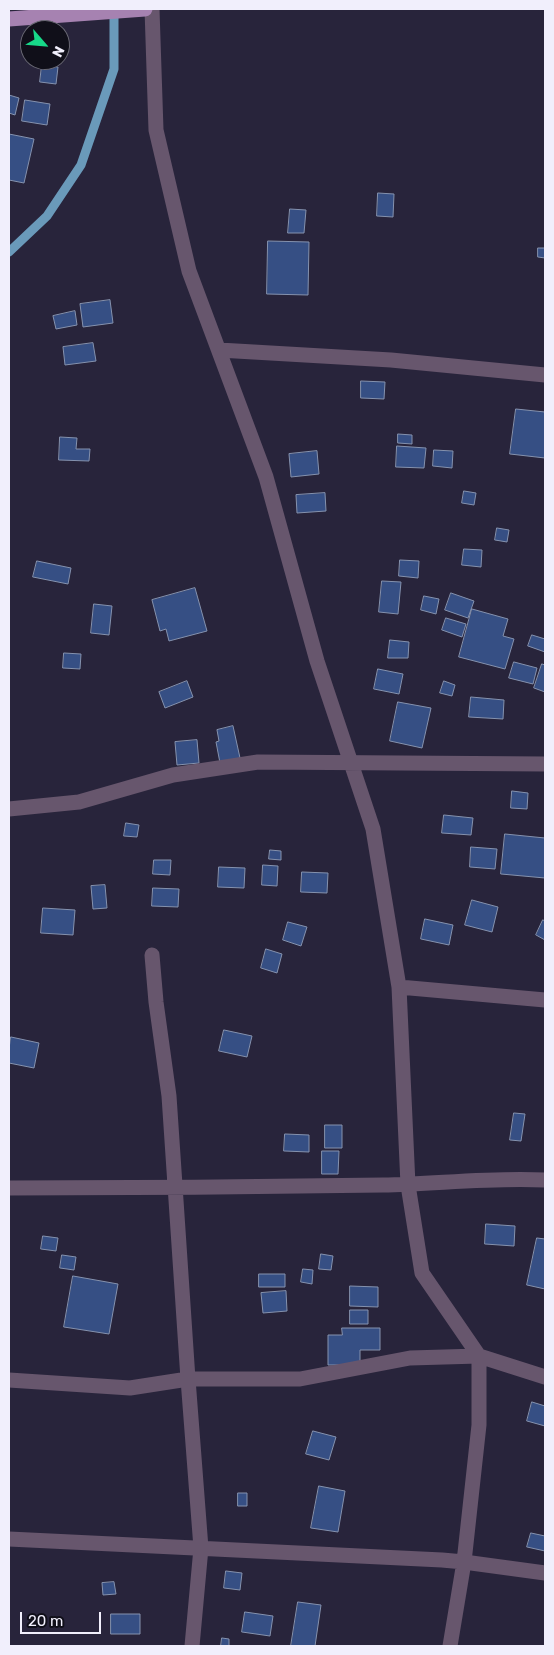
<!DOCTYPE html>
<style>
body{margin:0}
#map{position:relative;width:554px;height:1655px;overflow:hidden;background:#28243b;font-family:Rubik,sans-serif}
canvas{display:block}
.frame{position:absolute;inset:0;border:10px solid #f1effc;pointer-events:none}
.north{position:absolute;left:20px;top:20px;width:50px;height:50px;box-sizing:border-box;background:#100f19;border:1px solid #6a6974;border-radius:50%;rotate:117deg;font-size:14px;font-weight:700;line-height:20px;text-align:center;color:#f1effc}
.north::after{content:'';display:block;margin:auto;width:18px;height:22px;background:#17d989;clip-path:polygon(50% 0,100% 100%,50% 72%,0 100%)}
.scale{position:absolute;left:20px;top:1612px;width:81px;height:22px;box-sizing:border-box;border:2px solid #f1effc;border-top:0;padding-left:6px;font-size:15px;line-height:18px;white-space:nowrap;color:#f1effc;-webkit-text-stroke:4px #100f19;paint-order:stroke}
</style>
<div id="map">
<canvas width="554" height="1655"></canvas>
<div class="frame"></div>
<div class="north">N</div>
<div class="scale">20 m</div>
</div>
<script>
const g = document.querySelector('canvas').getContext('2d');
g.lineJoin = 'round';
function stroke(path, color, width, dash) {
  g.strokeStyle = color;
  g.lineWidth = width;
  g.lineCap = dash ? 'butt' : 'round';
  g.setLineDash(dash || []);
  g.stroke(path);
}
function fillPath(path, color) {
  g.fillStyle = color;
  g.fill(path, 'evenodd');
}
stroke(new Path2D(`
 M9,252L47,216L81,165L114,69V9`), '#6a9aba', 9);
const building = new Path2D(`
 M42,65L58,67L56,84L40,82Z
 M9,95L19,98L15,115L9,113Z
 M25,100L50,104L47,125L22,121Z
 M9,134L34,139L24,183L9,180Z
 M378,193L394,194L393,217L377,216Z
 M290,209L306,210L304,233H288Z
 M268,241L309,242L308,295L267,294Z
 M538,248H545V258L538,257Z
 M110,300L113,323L83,327L80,304Z
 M75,311L77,325L56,329L53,316Z
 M93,343L96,361L65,365L63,347Z
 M361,381L385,382L384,399L361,398Z
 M516,409L545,412V458L510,454Z
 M398,434L412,435V444L398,443Z
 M60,437L77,438L76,449H90L89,461L59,460Z
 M397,446L426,448L424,468L396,467Z
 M434,450L453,451L452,468L433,466Z
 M317,451L319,474L291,477L289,454Z
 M464,491L476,493L474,505L462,503Z
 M325,493L326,511L297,513L296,495Z
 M497,528L509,530L507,542L495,540Z
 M464,549L482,550L481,567L462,565Z
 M400,560L419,561L418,578L399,576Z
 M37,561L71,568L68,584L33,577Z
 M382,581L401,582L398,614L379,612Z
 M195,588L207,631L169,641L166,629L160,631L152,600Z
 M451,593L474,601L468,618L445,610Z
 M424,596L439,599L436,614L421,610Z
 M94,604L112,606L109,635L91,633Z
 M472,609L508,619L503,636L514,639L505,669L459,657Z
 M446,618L466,624L462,637L442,630Z
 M532,635L545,639V652L528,646Z
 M390,640L409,642L408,658H388Z
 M64,653L81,654L80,669L63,668Z
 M514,662L537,668L533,684L509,678Z
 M542,664L545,665V692L534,688Z
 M378,669L403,674L399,694L374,689Z
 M187,681L193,697L165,708L159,692Z
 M444,681L455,685L452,696L440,693Z
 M471,697L504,700L503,719L469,717Z
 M398,702L431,708L422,748L390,741Z
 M233,726L240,758L220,763L216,742L219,741L217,730Z
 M197,740L199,763L177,765L175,742Z
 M512,791L528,793L527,809L511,808Z
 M444,815L473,818L471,835L442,833Z
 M126,823L139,825L137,837L124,836Z
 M505,834L545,838V878L501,874Z
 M471,847L497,849L495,869L470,867Z
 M270,850L281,851V860L269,859Z
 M154,860H171L170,875L153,874Z
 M263,865L278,866L277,886L262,885Z
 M219,867L245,868L244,888L218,887Z
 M302,872L328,873L327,893L301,892Z
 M105,885L107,908L93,909L91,886Z
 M153,888L179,889L178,907L152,906Z
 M472,900L498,907L492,932L465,925Z
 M43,908L75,910L73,935L41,933Z
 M425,919L453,925L449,945L421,939Z
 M543,920L545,921V940L536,935Z
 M288,922L307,927L301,946L283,940Z
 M266,949L282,954L277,973L261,968Z
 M224,1030L252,1036L247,1057L219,1051Z
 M11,1037L39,1043L34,1068L9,1063V1049Z
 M514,1113L525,1114L521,1141L510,1140Z
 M325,1125H342V1148H325Z
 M285,1134L309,1135V1152L284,1151Z
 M322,1151H339L338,1174H322Z
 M486,1224L515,1226L514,1246L485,1244Z
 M43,1236L58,1238L56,1251L41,1249Z
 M537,1238L545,1239V1289L527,1285Z
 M321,1254L333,1256L331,1270L319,1269Z
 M62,1255L76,1257L74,1270L60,1268Z
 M303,1269L313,1270L312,1284L301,1282Z
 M259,1274H285V1287H259Z
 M73,1276L118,1284L109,1334L64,1327Z
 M350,1286L378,1287V1307L350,1306Z
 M286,1291L287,1311L263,1313L261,1293Z
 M350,1310H368V1324H350Z
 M342,1328H380V1350H360V1365H328V1335H342Z
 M532,1402L545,1406V1426L527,1421Z
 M313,1431L336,1437L329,1460L306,1454Z
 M319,1486L345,1491L338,1532L311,1528Z
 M238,1493H247V1506H238Z
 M531,1533L545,1536V1551L527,1547Z
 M226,1571L242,1573L240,1590L224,1588Z
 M114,1582L116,1594L103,1595L102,1583Z
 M298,1602L321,1605L315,1646H291Z
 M245,1612L273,1616L270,1636L242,1632Z
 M111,1614H140V1634H111Z
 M222,1638L229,1639V1646H221Z`);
fillPath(building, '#364f84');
stroke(building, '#8592ae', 1);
stroke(new Path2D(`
 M152,9L156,130L189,271L266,477L317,661L373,829L399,987L408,1185L422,1273L479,1356V1425L464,1562L450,1646
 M219,350L391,360L545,375
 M9,809L79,802L173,775L258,762L545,764
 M152,955L156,1002L169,1096L188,1379L201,1548L192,1646
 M399,987L545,1000
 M9,1188C134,1188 258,1187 383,1185C437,1184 491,1177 545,1180
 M9,1380L130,1388L188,1379H300L410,1358L479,1356L545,1377
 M9,1539L442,1560L464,1562L545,1573`), '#67566d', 15);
stroke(new Path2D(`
 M9,19L145,9`), '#a682b1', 15);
</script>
